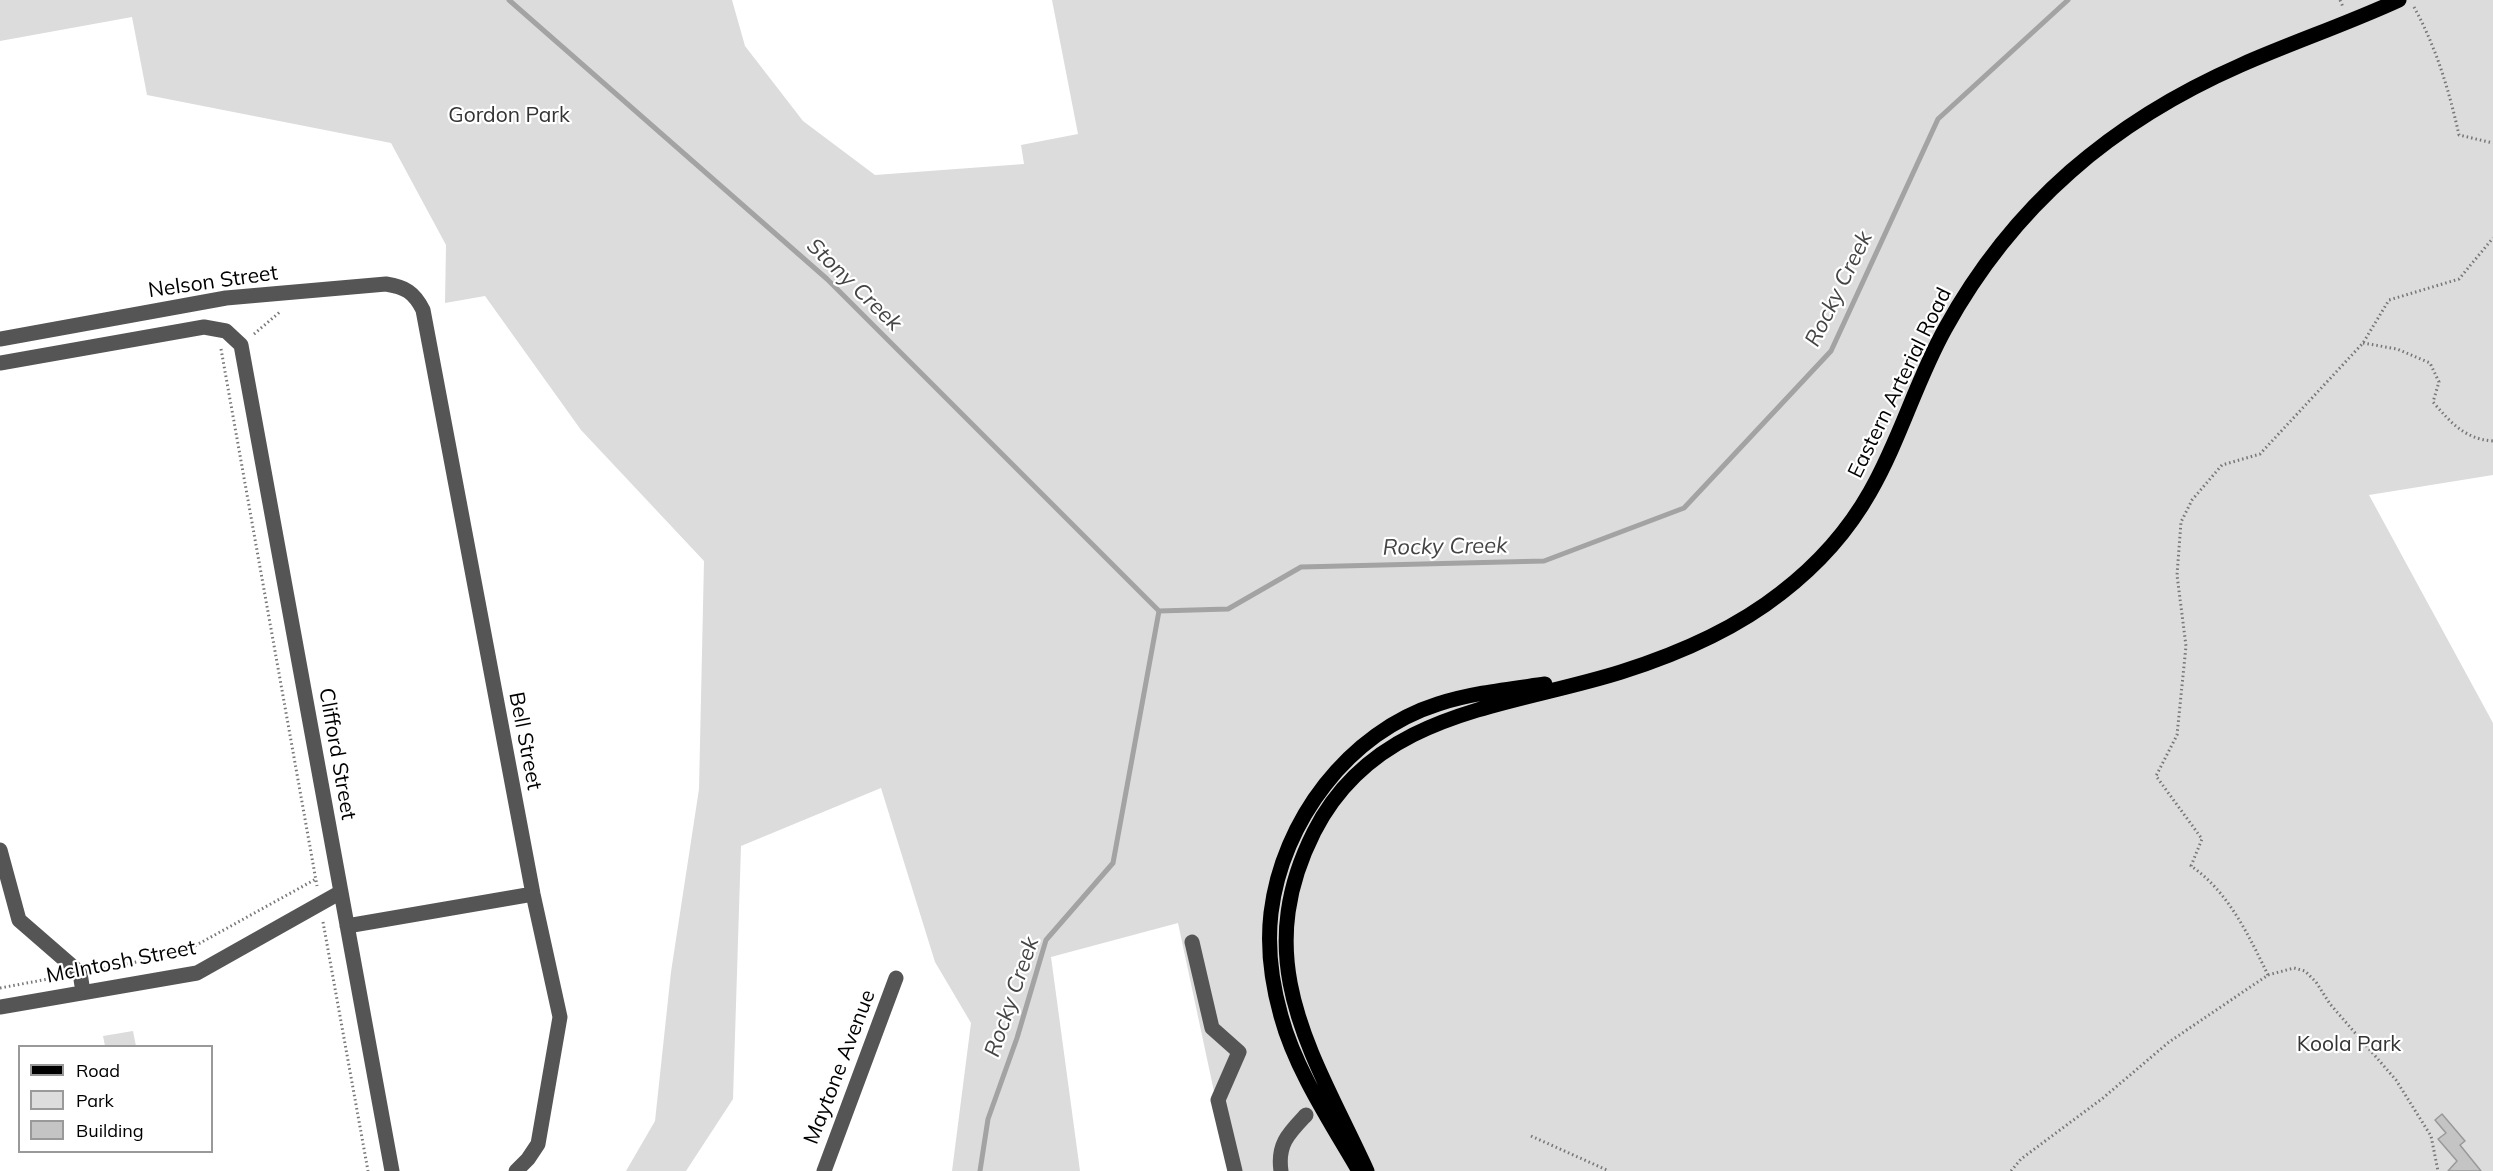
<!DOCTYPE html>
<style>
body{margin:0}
#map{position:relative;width:2493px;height:1171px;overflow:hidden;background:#fff;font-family:Mulish,sans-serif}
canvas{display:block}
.legend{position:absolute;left:18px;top:1045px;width:195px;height:108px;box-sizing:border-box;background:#fff;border:2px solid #999;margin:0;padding:8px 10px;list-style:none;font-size:18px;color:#000}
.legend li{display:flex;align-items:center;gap:12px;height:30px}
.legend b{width:30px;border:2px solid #999}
</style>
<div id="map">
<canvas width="2493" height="1171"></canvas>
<ul class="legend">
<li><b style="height:8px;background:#000"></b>Road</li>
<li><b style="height:16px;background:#dcdcdc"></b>Park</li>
<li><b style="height:16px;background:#c4c4c4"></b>Building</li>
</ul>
</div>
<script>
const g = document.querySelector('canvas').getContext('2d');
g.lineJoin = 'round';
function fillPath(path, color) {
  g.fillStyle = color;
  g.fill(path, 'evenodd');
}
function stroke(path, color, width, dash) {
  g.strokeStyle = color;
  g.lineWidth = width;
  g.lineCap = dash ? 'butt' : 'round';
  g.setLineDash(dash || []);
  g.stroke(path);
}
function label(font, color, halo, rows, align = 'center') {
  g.font = font + ' Mulish,sans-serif';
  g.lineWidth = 4.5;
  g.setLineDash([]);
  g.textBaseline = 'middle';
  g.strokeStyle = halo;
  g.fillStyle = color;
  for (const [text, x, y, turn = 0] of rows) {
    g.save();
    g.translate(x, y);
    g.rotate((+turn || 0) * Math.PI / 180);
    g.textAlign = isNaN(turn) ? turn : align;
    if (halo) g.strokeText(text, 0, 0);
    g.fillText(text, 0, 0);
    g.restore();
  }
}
fillPath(new Path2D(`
 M0,0H732L745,46L803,121L875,175L1024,164L1021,145L1078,134L1052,0H2493V475L2369,495L2493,723V1171H1231L1178,923L1051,957L1080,1171H952L971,1023L935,962L881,788L741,846L733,1099L686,1171H626L655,1121L671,972L699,789L704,561L581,430L485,296L445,303L446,245L391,143L147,95L132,17L0,41Z
 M133,1031L136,1046H105L103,1036Z`), '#dcdcdc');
stroke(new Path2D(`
 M509,0L827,279L1159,611
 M980,1171L988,1119L1017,1038L1046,940L1113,863L1159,611L1228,609L1301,567L1544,561L1684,508L1831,351L1938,119L2068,0`), '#a3a3a3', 5);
const building = new Path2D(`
 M2442,1114L2465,1141L2460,1145L2481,1171H2448L2457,1161L2438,1139L2446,1133L2435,1120Z`);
fillPath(building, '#c4c4c4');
stroke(building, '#999', 1.5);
const major = new Path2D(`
 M1356,1166C1329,1120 1295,1068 1281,1016C1272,984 1267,947 1271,913C1282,821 1349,732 1438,704C1472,693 1510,689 1545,684
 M1367,1171C1313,1053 1248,963 1314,832C1375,711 1506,708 1621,672C1678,654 1734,630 1781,593C1816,566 1848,531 1870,492C1900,440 1916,381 1945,329C2013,205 2113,121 2241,65C2293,42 2347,24 2399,0`);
stroke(major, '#dbdbdb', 17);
stroke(new Path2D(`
 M2340,0L2343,7
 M2414,7C2436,47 2449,90 2459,135L2493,143
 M254,334L281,311
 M2363,343L2397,349L2430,363L2439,382L2433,402C2451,423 2465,439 2493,441
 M221,349L317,886
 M323,922L368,1171
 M95,970L182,953L316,879
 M2268,975C2249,936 2228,891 2191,866L2202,839L2156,776L2177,735L2186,646L2177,575L2181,522L2192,500L2222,465L2260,454L2363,343L2389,300L2459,279L2493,238
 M0,988L59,977
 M1531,1136L1609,1171
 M2011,1171L2021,1159L2103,1098L2169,1042L2268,975L2294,968L2305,971L2316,982L2330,1004L2396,1080L2431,1136L2438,1171`), '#777', 3, [1.5, 3]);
stroke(new Path2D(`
 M0,339L226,298L386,284C405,287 414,292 423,310L533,894L560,1017L538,1144L528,1159L516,1171
 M0,363L204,327L226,331L241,345L392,1171
 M0,850L19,920L80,973L83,992
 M347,926L533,894
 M1192,942L1212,1028L1239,1052L1218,1100L1235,1171
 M0,1007L197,973L341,892
 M824,1171L896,978
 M1281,1171C1277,1144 1289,1133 1306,1115`), '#555', 15);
stroke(major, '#000', 15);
label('21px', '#333', '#fff', [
 ["Gordon Park",509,116],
 ["Koola Park",2349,1045]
]);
label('21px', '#000', '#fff', [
 ["Nelson Street",213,282,-8],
 ["Eastern Arterial Road",1900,383,-64],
 ["Bell Street",525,741,79],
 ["Clifford Street",337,754,80],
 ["McIntosh Street",121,962,-11],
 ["Maytone Avenue",840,1067,-69]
]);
label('italic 22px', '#444', '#fff', [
 ["Stony Creek",854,285,44],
 ["Rocky Creek",1839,289,-64],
 ["Rocky Creek",1445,547,-1],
 ["Rocky Creek",1012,997,-71]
]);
</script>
